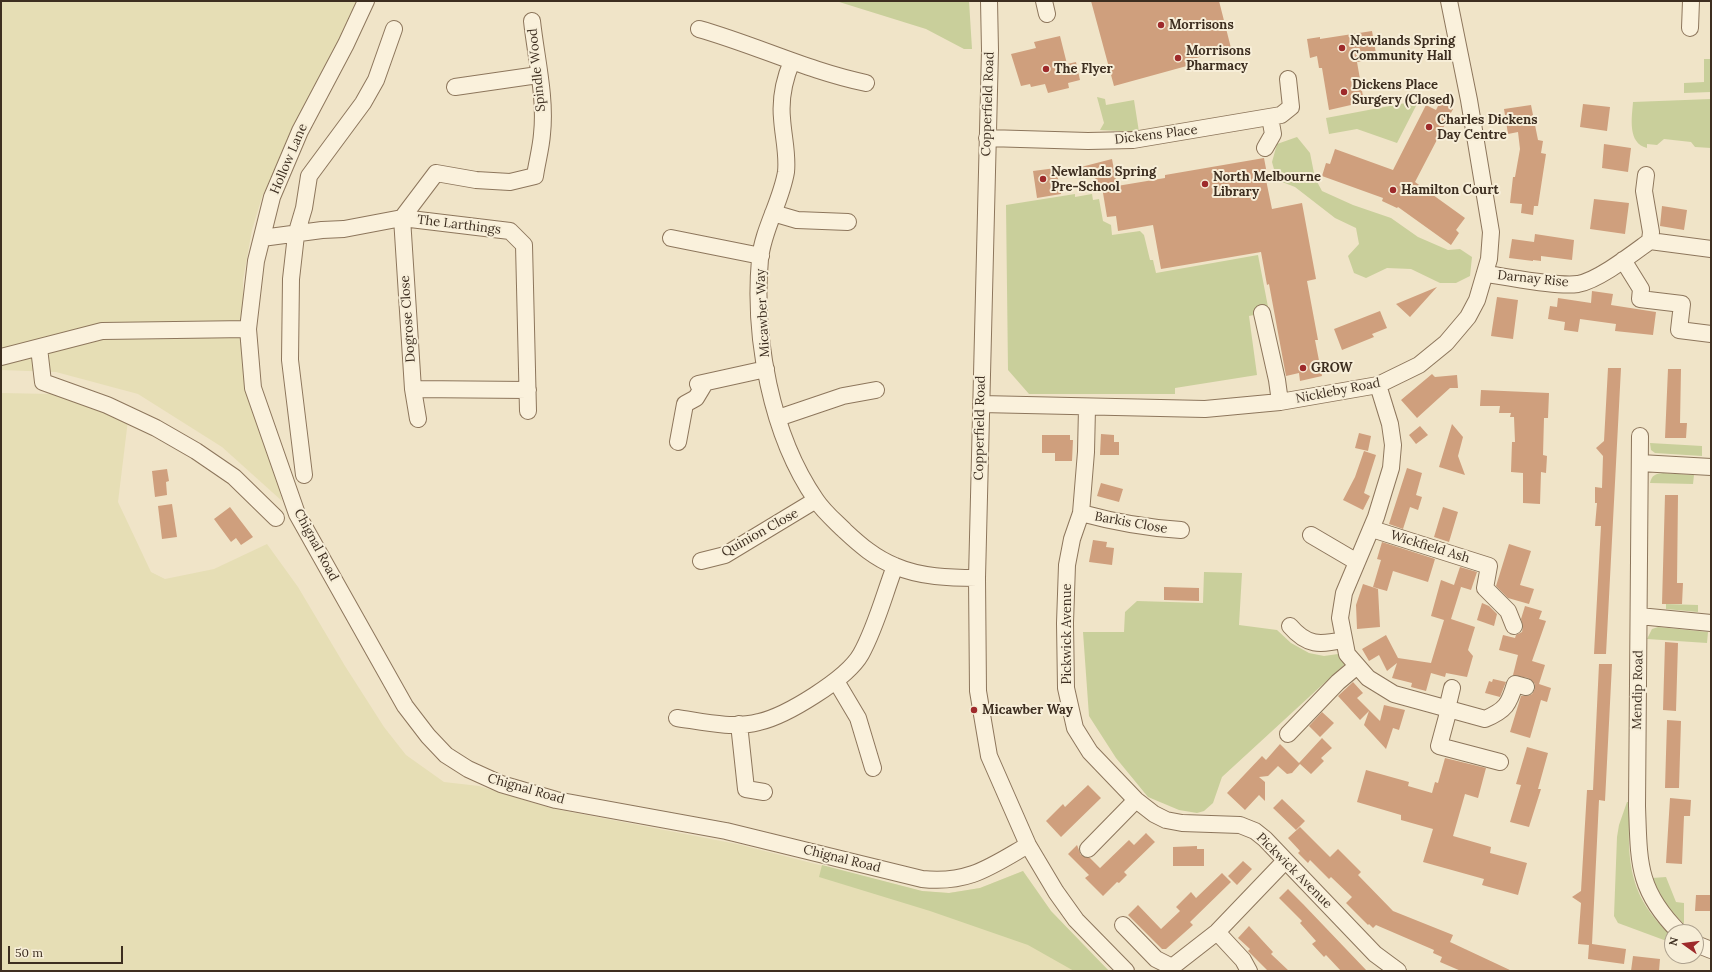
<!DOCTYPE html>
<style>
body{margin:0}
#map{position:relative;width:1712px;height:972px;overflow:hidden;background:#f0e4c8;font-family:Lora,serif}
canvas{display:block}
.frame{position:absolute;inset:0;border:2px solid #3d2e20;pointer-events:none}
.north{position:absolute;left:1664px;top:924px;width:40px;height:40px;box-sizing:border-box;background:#f7eed8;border:1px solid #ada18e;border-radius:50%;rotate:284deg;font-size:11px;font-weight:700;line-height:16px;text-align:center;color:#3d2e20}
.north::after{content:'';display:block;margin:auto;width:14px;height:18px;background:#9e2a2b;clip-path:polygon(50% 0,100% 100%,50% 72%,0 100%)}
.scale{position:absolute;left:8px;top:946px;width:115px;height:18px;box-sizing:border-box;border:2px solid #3d2e20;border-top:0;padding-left:5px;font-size:12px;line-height:14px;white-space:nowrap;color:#3d2e20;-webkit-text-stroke:3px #f7eed8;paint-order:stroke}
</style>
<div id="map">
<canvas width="1712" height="972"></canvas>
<div class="frame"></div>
<div class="north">N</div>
<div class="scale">50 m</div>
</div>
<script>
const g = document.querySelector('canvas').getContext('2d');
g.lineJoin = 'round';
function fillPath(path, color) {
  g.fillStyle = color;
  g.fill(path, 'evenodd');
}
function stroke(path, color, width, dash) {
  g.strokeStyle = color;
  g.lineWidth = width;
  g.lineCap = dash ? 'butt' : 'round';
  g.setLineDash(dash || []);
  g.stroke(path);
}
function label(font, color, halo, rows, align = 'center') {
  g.font = font + ' Lora,serif';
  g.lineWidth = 4;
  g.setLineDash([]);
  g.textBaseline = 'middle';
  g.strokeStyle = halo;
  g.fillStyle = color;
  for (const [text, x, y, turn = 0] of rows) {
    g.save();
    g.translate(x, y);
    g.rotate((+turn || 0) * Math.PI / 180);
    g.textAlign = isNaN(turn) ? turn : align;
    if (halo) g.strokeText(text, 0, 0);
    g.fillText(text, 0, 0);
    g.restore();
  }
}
fillPath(new Path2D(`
 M1,1H360L282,154L262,197L252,230L243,280V339L282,501L222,447L138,394L56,372L1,370Z
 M1,393L52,394L128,420L118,502L151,572L165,579L214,569L267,544L298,587L345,666L384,727L406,755L444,782L479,786L550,808L737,844L922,891L949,893L980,888L1023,871L1051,911L1109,971H1Z`), '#e6deb5');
fillPath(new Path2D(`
 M836,1H969L972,49H964L926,29Z
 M1704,59H1711V92L1684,93V83L1704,82Z
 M1097,97L1105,99L1106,105L1134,100L1139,132L1100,130L1104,123Z
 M1711,99V148L1695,147L1691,142L1664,139L1657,145L1647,144V148C1627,143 1632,117 1633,102Z
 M1416,101L1417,104L1397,143L1357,129L1329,134L1326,118Z
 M1297,137L1310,153L1315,178L1322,191L1353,205L1391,218L1418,237L1448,250L1460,249L1472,257L1470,276L1456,283H1440L1411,269L1387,268L1366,278L1354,273L1348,256L1359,244L1356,228L1335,218L1295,187L1277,180L1272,162L1277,144Z
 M1075,194V197L1092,194L1093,200L1099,199L1103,221L1111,225L1112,235L1140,231L1144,235L1150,260H1153L1156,273L1258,255L1269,312L1249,316L1257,375L1175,388V394H1029L1008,370L1006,205Z
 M1650,443L1702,446V456L1655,453L1651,450Z
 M1663,473L1694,475L1693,484L1650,483C1652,475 1655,474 1663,473Z
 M1204,572L1242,573L1239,625L1277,630L1291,643L1309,653L1324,656L1338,654L1345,664L1222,777L1213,803L1204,811L1197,813L1179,810L1148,797L1116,758L1089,716L1083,632H1124L1125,612L1137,601L1203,603Z
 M1666,604L1698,605V612L1666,609Z
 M1658,627L1708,632L1707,643L1647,639L1652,629Z
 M1627,802H1630C1627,858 1627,896 1672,936V943L1618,923L1614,916L1617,837L1619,825Z
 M822,865L922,891L949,893L980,888L1023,871L1051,911L1109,971H1074L1028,945L930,911L819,877Z
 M1666,877L1676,902L1684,903V924L1666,905L1652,878Z`), '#c9cf9b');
fillPath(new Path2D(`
 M1091,1H1219L1231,48L1193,59L1194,64L1114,86Z
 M1372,31L1377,59L1357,62L1364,102L1329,110L1322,68H1319L1317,56L1310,58L1307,39L1320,37V39Z
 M1060,36L1067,64L1076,62L1080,80L1068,83L1069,88L1048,93L1045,84L1031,87L1030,84L1021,86L1011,54L1036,48L1034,42Z
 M1440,102L1453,109L1415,182L1465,218L1456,230L1459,233L1451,245L1398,207L1397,208L1382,201L1383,198L1322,176L1326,163L1330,164L1335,149L1393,170L1426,105L1436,110Z
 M1583,104L1610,107L1607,131L1580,127Z
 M1531,105L1538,140L1543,141L1541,153L1546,154L1538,206H1534L1533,215L1521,213L1522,204L1510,203L1513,177H1515L1520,149L1518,132L1508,134L1504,109Z
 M1604,144L1631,148L1628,172L1602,168Z
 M1264,158L1267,174L1265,175L1272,209L1302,203L1316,279L1307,281L1318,340H1315L1322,376L1300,381L1299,373L1286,376L1269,284L1267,285L1261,252L1161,269L1153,225L1118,231L1116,216L1107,217L1102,187L1097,188L1095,176L1083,178L1081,167L1112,159L1117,186L1165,178V175Z
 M1056,168L1061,194L1037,198L1033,171Z
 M1594,199L1629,203L1625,234L1590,229Z
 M1662,206L1687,210L1684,230L1660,226Z
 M1535,234L1574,240L1572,260L1541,256V261L1533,260V261L1509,258L1512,239L1534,242Z
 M1437,287L1410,317L1396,304Z
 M1592,291L1613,294L1611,305L1656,312L1653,335L1615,331L1616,324L1580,319L1578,332L1564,330L1565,322L1548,319L1550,306L1557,307L1558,298L1591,303Z
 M1497,297L1518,300L1513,339L1491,336Z
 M1380,311L1387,328L1372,334L1374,337L1342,350L1334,329Z
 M1608,368H1621L1606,654H1594L1601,526H1595L1597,503H1595V487L1602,488L1603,456L1596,448L1604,441Z
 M1668,369H1681L1680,423H1687L1686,438H1665Z
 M1432,374L1435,377L1457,375L1458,388H1450L1417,418L1401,400Z
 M1481,390L1549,393L1548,418H1544L1543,455L1547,456L1546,473L1541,472L1540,504L1523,503V473L1511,472L1512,442H1515L1514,417H1510L1511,413H1499L1500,406H1480Z
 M1452,424L1463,437L1458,456L1465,475L1439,467Z
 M1420,426L1428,435L1416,444L1409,435Z
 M1359,433L1371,436L1368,451L1355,448Z
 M1101,434L1114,435V442H1119V455H1100Z
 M1042,435H1070V440H1073L1072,461H1055V453H1042Z
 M1364,451L1376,455L1364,493L1370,496L1363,510L1343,500L1355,477Z
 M1407,468L1422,473L1416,495L1422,497L1418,510L1410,507L1403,529L1389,524Z
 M167,469L169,481L166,482L167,495L155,497L152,471Z
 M1101,483L1123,489L1119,502L1097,496Z
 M1665,495H1678L1677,583H1683L1682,604H1662Z
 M172,504L177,537L162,539L158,506Z
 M230,507L253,537L241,545L236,538L231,542L214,519Z
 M1443,507L1458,512L1449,542L1434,537Z
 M1093,540L1107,542L1106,547L1114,548L1112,565L1089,562Z
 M1382,542L1435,559L1428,582L1393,571L1387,591L1373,587L1381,560L1377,559Z
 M1509,544L1531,551L1520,585L1534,589L1529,604L1508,598L1496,586Z
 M1460,567L1477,572L1471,590L1458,586L1461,587L1451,619L1475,627L1468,650L1473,656L1467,677L1446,673L1445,677L1431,673L1426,691L1411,687L1412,683L1392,678L1397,663L1387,671L1379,655L1369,661L1362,649L1386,635L1398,658L1431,663L1444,620L1431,616L1441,580L1454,585Z
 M1363,584L1378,589L1380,627L1357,629L1356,605Z
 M1164,587L1199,588V601L1164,600Z
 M1482,603L1489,606L1497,614L1494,626L1477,620Z
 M1525,606L1542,611L1539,619L1546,621L1532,661L1545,665L1539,684L1551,688L1547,702L1541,700L1530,738L1510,732L1521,696H1528L1532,694L1535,689V684L1528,678L1513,675L1518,655L1499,650L1503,635L1515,638L1516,635L1522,632L1523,627L1521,619Z
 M1665,642L1678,643L1676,711L1663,710Z
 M1599,664H1612L1605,801L1599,800L1592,944L1626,949L1624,964L1588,959L1589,945L1578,944L1581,903L1572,897L1581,891L1587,790H1593Z
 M1493,679L1506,682L1500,697L1485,693L1489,681L1492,682Z
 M1353,682L1363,693L1357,698L1380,721L1384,705L1405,710L1399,730L1393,728L1386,749L1364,725L1369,711L1360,720L1338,696Z
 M1322,712L1334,723L1320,737L1309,726Z
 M1667,720L1681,721L1679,788H1665Z
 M1322,738L1332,748L1321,758L1324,761L1311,774L1300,764L1292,773L1287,774L1278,766L1268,776L1259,777L1265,782V801L1259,795L1245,810L1227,793L1262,756L1266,760L1280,744L1299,763Z
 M1527,747L1548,753L1538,789H1541L1529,827L1510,822L1521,785L1516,784Z
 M1445,758L1486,768L1478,798L1465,794L1453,836L1491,847L1490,853L1527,863L1518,895L1482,885L1484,879L1423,862L1433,829L1401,820V815L1357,802L1366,770L1409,782L1408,786L1432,793L1435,782L1438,783Z
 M1088,785L1101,798L1061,837L1046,821L1063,804L1065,807Z
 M1670,798L1691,800L1690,816H1684L1682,864L1666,863Z
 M1282,799L1305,821L1296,830L1273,808Z
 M1300,827L1330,857L1338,849L1361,872L1358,875L1393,911L1453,935L1450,942L1512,971H1461L1440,962L1442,957L1433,953L1434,950L1376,925L1373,928L1369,924L1368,925L1346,903L1352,897L1331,877L1329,879L1310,860L1308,863L1298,853L1300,851L1288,838Z
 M1146,833L1155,842L1124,872L1127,875L1119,883L1117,882L1103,896L1085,878L1089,875L1068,854L1077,845L1081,855L1090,858L1100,868L1129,840L1134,845Z
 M1197,846V849H1204V866H1173V847Z
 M1243,861L1252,869L1237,885L1228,876Z
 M1222,873L1231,882L1190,922L1193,925L1166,949H1162L1128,915L1138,905L1161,929L1180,911L1176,907L1191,892L1196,898Z
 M1288,889L1303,904L1367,971H1341L1326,955L1324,957L1312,944L1316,941L1300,923L1302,921L1279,898Z
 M1696,895H1711V911H1695Z
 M1249,926L1273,952L1271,954L1289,971H1268L1248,951L1250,949L1238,938Z
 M1633,956L1660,959L1659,971H1631Z`), '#cf9f7d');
const minor = new Path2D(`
 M366,1L346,44L300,131L272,197L256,261L248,329L253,388L297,514L405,706L428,736L446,755L468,769L501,784L556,800L726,831L922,879C968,884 990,867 1028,845
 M989,1L990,50L977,578L978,691L989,756L1028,845L1056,892L1076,920L1126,971
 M1044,1L1047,14
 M1690,28L1691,1
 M699,29C756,45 808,71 866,83
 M792,61C784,80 780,97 782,118C783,136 788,154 786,172C781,202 763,229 760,259C753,337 771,435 816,500C824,512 835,521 845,531C860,545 875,558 895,566C920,577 950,578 977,578
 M455,87L538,75
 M987,138L1088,141L1133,140L1281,115L1291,107L1288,79
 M1265,148L1273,134L1270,117
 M1646,175L1644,191L1651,232L1650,241
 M773,213L797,220L848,222
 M262,238L322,230L344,229L402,218L510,231L524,245L528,411
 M671,238L761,256
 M1623,260L1641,289L1640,299L1682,304L1679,330L1711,334
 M1486,274C1510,277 1555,287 1578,284C1599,280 1632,254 1650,241L1711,249
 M1262,313L1277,380L1280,402
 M39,348L43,382L107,405L156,428L196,451L234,477L276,518
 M1,357L102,331L248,329
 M698,384L766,369
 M1378,385L1390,424L1393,445L1391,468L1376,517L1344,593L1340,618L1347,654L1368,678L1394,694L1485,719C1506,710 1509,704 1515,684L1526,687
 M413,389L528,390
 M981,404L1205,409L1280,402L1378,385L1419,365L1446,343L1468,317L1477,300L1489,259L1491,232L1469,100L1449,1
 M1087,408L1086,452L1081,513L1072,539L1067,565L1065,623L1066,688L1075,728L1090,752L1136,800L1154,814L1166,820L1182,823L1240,825L1255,831L1265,839L1375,954L1398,971
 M778,418L843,396L876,390
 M418,419L413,389L402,218L436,173L476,180L510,182L535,176C537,162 541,148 542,134C546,97 536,58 532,21
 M1640,436L1637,806C1639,862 1637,890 1679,932
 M678,442L685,404L696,398L705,383
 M1640,463L1711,467
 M304,475L290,360L291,279L296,235L304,208L309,176L363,103L376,80L394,29
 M1081,513C1114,522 1147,528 1181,530
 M1372,529L1489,566L1485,588L1508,611L1514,626
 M1311,535L1357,562
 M701,561L725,555L816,500
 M1639,616L1711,623
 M1290,626C1307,646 1320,645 1343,640
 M836,681L858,718L873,768
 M1447,709L1452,688
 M1449,709L1439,746L1500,762
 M677,718C704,722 732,729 759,722C786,716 847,679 861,654C876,627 884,595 895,566
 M739,724L746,789L764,792
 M1288,734L1338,682L1357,666
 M1088,849L1136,800
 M1123,925L1156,959L1172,967L1217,932L1285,861
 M1217,932L1243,960L1249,971
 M1696,944L1711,950`);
stroke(minor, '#8d765c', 18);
stroke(minor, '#faf1dc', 16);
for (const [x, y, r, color] of [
 [1161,25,4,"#9e2a2b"],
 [1342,48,4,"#9e2a2b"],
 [1178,58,4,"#9e2a2b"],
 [1046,69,4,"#9e2a2b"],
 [1344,92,4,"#9e2a2b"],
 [1429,127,4,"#9e2a2b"],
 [1043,179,4,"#9e2a2b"],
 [1205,184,4,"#9e2a2b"],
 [1393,190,4,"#9e2a2b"],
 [1303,368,4,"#9e2a2b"],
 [974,710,4,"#9e2a2b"]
]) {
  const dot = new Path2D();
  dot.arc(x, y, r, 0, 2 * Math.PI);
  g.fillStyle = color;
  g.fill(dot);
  stroke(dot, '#f7eed8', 1.5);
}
label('bold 13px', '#3d2e20', '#f7eed8', [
 ["Morrisons",1169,25],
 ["Newlands Spring",1350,41],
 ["Community Hall",1350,56],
 ["Morrisons",1186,51],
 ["Pharmacy",1186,66],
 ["The Flyer",1054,69],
 ["Dickens Place",1352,85],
 ["Surgery (Closed)",1352,100],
 ["Charles Dickens",1437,120],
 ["Day Centre",1437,135],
 ["Newlands Spring",1051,172],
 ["Pre-School",1051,187],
 ["North Melbourne",1213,177],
 ["Library",1213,192],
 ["Hamilton Court",1401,190],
 ["GROW",1311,368],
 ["Micawber Way",982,710]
], 'left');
label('13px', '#3d2e20', '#f7eed8', [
 ["Spindle Wood",537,70,-96],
 ["Copperfield Road",988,104,-88],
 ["Dickens Place",1156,135,-7],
 ["Hollow Lane",289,159,-67],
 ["The Larthings",459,225,7],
 ["Darnay Rise",1533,279,6],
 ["Micawber Way",763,313,-93],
 ["Dogrose Close",408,319,-94],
 ["Nickleby Road",1338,391,-11],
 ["Copperfield Road",980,428,-89],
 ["Barkis Close",1131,523,10],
 ["Quinion Close",760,533,-29],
 ["Chignal Road",316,545,62],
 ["Wickfield Ash",1430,547,17],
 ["Pickwick Avenue",1067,634,-90],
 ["Mendip Road",1638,690,-89],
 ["Chignal Road",526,789,16],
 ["Chignal Road",842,859,14],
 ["Pickwick Avenue",1294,871,45]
]);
</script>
